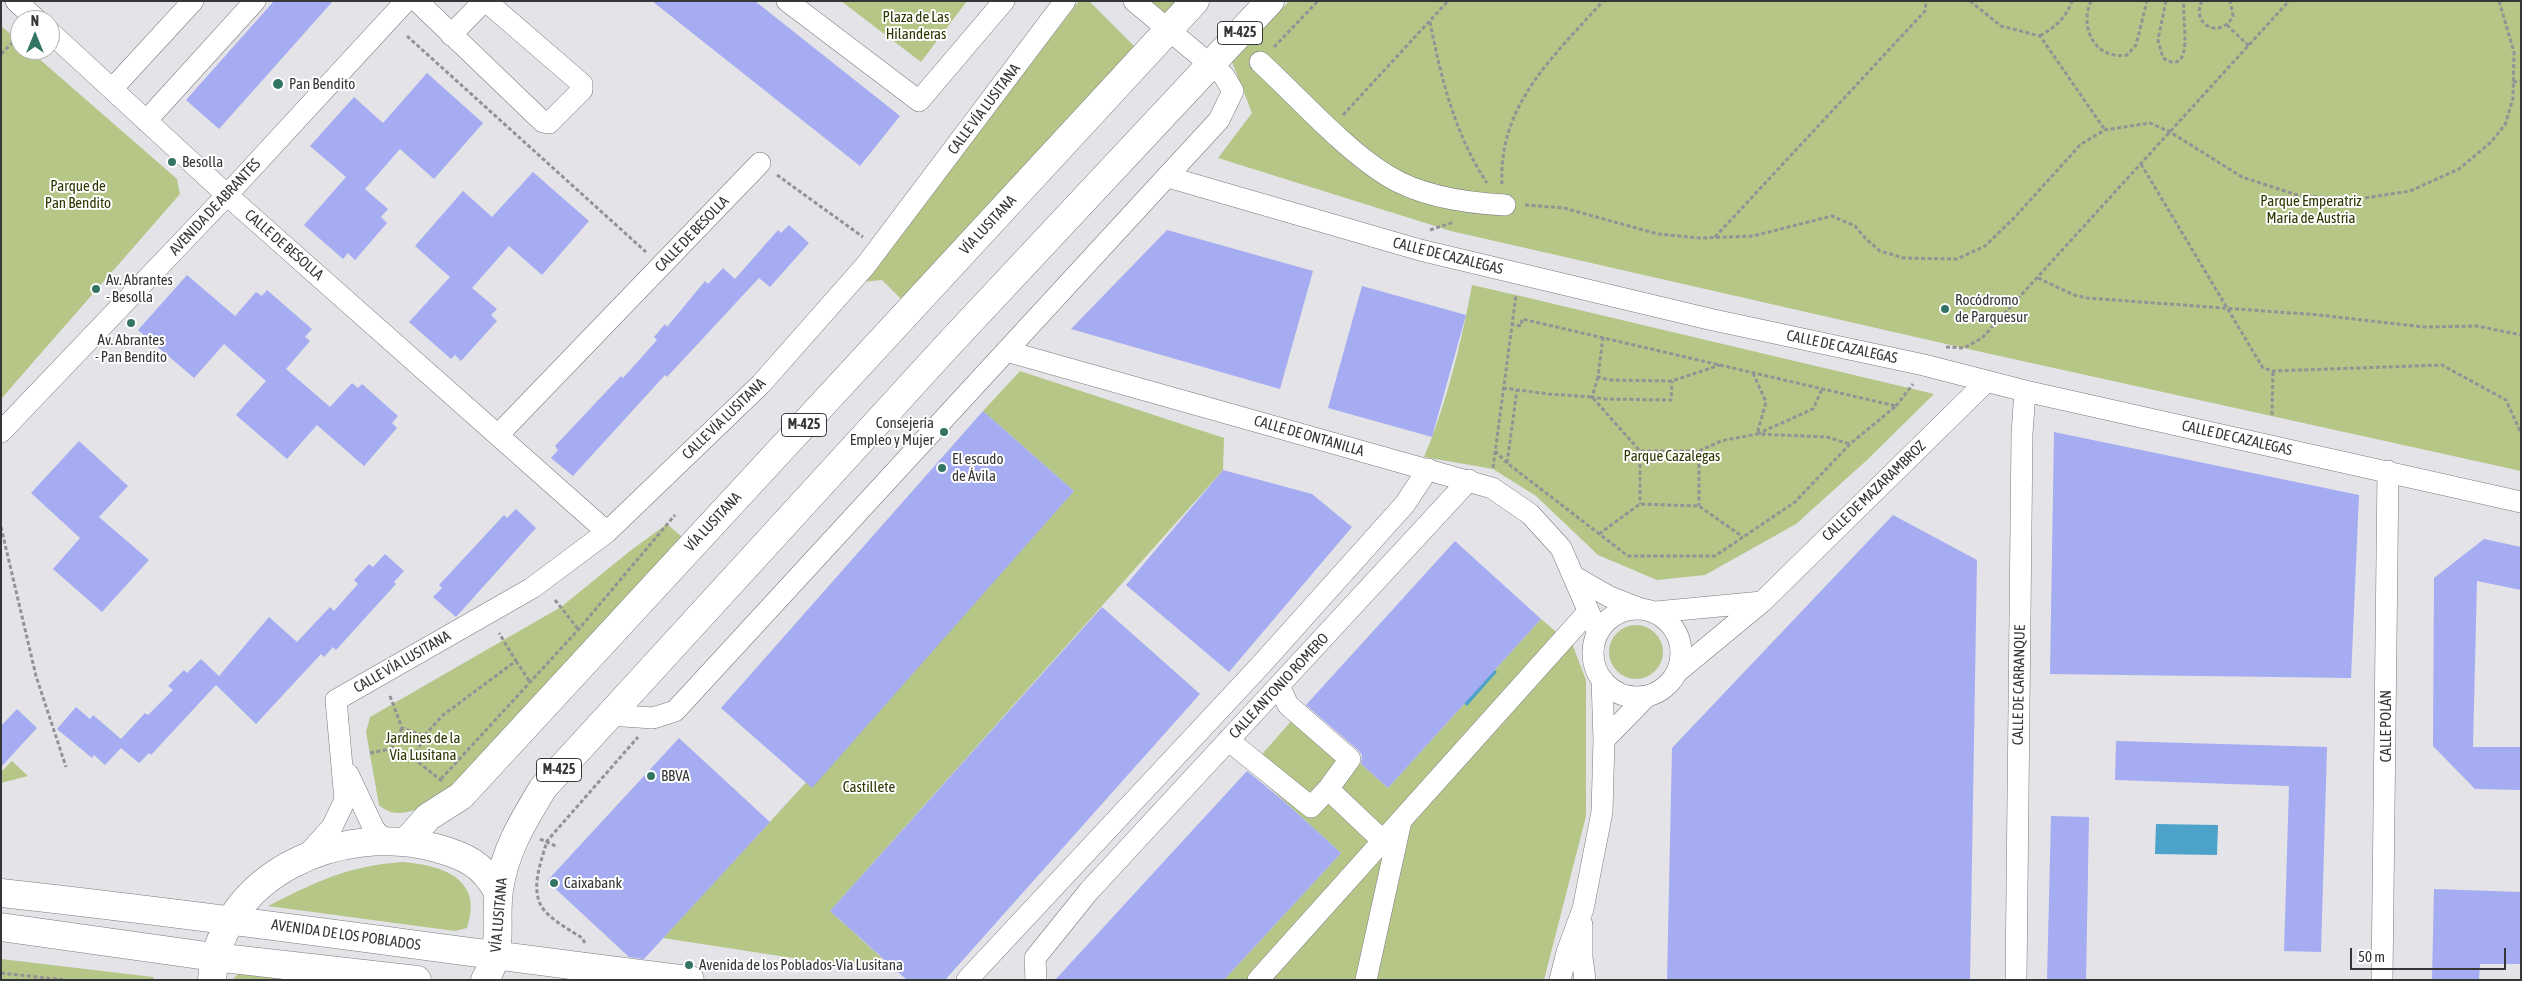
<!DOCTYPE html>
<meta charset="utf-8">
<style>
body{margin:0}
#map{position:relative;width:2522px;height:981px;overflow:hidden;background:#e3e3e8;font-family:"Asap Condensed",sans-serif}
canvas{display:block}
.frame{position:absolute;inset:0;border:2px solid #353637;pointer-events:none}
.north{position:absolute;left:10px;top:10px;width:50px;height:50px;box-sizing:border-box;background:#fff;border:1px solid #aeafaf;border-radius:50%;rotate:0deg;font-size:14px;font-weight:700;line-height:20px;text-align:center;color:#353637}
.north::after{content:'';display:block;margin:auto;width:18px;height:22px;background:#337465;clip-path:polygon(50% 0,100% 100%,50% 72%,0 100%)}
.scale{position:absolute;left:2350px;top:948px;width:156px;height:22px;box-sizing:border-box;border:2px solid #353637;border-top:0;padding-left:6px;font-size:15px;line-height:18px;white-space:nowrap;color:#353637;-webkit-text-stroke:4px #fff;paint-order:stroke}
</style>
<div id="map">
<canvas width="2522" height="981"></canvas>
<div class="frame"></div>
<div class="north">N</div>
<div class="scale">50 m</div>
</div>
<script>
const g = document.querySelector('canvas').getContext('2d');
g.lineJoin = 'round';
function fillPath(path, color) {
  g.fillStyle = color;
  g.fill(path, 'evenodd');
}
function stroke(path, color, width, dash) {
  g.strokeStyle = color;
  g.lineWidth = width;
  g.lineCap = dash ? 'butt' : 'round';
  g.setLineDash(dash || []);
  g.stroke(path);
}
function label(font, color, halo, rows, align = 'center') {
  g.font = font + ' "Asap Condensed",sans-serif';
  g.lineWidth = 4;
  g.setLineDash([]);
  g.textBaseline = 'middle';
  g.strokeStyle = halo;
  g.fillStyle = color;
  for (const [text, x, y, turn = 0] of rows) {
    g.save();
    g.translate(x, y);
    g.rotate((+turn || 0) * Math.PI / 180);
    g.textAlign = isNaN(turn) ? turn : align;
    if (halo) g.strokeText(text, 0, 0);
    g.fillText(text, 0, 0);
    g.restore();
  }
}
fillPath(new Path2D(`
 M841,1H967L921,62Z
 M1079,1H1089L1137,49L903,301L882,280L862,282Z
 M1137,1H1181L1162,22Z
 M1289,1H2521V471L1977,351L1451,231L1218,158L1252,113L1232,62Z
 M1,26L20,42V50H29L177,179L180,194L1,399Z
 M1472,285L1516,295L1934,394L1867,460L1796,524L1705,575L1657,580L1598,555L1536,496L1493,469L1424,457C1446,406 1462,340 1472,285Z
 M1020,371L1224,438L1223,470L830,911L883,959L864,969L663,938L1074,491L983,411Z
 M667,524L687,541L445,796C425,806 398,823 379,805L366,732L370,717L561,607L630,551Z
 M1541,619L1573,646L1586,680V816L1544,980H1224L1341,853L1249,769L1301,710L1388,788Z
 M1609 652a27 27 0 1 1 54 0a27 27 0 1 1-54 0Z
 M12,761L28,776L1,783V772Z
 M402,862C443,865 484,879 467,928L455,931L268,906C316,882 347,866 402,862Z
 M1,959L153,977L154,980H1Z
 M238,974L294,980H232Z`), '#b6c687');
fillPath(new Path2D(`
 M1483,660L1497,672L1467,706L1453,693Z
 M2156,824L2218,825L2217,855L2155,854Z`), '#4ca2c9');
fillPath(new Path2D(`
 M274,1H333L219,129L186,100Z
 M652,1H755L900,116L860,166Z
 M427,73L483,123L434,179L400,149L365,189L388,209L381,217L387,223L355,260L348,253L343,259L304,225L346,177L310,146L354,97L383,123Z
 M533,172L589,221L542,275L509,246L472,288L497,309L491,315L497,321L461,361L455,355L451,359L409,322L450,277L415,246L463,191L492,217Z
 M789,225L809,243L770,287L759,278L667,377L665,375L573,476L551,458L558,450L555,446L621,376L623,378L657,340L654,337L665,324L667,327L705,281L708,284L723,268L735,279L778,230L781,233Z
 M1167,230L1313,271L1280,389L1071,329Z
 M187,275L235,316L256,292L262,296L267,290L312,329L305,337L310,341L286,369L330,407L352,383L358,388L362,384L398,416L392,423L397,428L364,466L317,425L287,459L236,415L266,381L224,344L194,378L138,330Z
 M1362,286L1466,315L1432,437L1328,408Z
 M983,411L1074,491L812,788L721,708Z
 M2054,432L2359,495L2351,678L2050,674Z
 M79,441L128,486L99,517L149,560L102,612L53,569L80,538L31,493Z
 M1223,470L1312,494L1352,527L1229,672L1126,585Z
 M516,509L536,528L456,617L433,597L442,588L439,585L504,515L507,518Z
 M1893,515L1977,560L1970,980H1667L1672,748Z
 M2484,539L2521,547V590L2477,581L2473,747H2521V790L2475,789L2433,746L2434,578Z
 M1455,541L1541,619L1388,788L1361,764L1362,755L1358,750L1306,705Z
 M385,554L404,571L394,582L396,584L336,650L333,647L324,657L321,654L256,724L216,685L151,755L149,753L139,763L121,748L105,765L94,755L92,758L57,729L76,707L90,719L93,715L121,739L145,713L148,715L173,690L168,686L184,670L187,673L201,659L219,676L269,617L297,642L330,607L334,611L358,584L354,580L369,564L373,567Z
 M1102,607L1200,694L945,980H907L830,911Z
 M17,709L37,728L1,767V726Z
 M679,738L770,822L644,959L629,957L547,881Z
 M2116,741L2327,747L2321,952L2284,951L2289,786L2115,780Z
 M1247,771L1285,802L1341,853L1224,980H1055Z
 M2051,816L2089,817L2086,980H2047Z
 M2434,889L2521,892V964H2480L2479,980H2432Z`), '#a5acf1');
const minor = new Path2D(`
 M16,1L37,20
 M417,1L543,122L549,123L582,90V84L487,2H483L451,35
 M787,1L919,101L1004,1
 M50,32L227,195L607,532
 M1260,62C1298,97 1345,150 1388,176C1422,197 1466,203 1505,205
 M112,89L193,1
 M146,121L255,1
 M1168,177L1420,250L1709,319L1924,365L2025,391L2521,502
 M1006,351L1492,488L1530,514L1561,548L1598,633
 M1,432L227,195L406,1
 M498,435L760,163
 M1575,577L1610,597L1641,609
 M1593 653a44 44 0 1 1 88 0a44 44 0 1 1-88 0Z
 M1656,612L1762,602
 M1676,673L1762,602L1987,381
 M609,715L653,718L675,711L1219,120L1233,91L1224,76L1134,1
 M1228,740L1311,807L1328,789L1350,759L1288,705L1279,686
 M1604,740L1647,696
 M348,774L374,829L385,841
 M1328,789L1383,841
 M306,856L332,827L345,800L336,700L532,588L607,532L761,384L866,265L1065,1
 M1582,925V957L1585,980
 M967,980L1259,667L1405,504L1428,469
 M1036,980L1035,958L1089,891L1469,480
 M1258,980L1588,612
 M1366,980L1401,821
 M1560,980L1567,952L1583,909L1602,812L1604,740L1602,679
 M2016,980L2022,434L2025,391
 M2382,980L2388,471`);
const major = new Path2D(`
 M407,841L428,817L461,796L1195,1
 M1,893C231,918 460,952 690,980
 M1,927L214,957L417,980
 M212,980C220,873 342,822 436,848C465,856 483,864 498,892
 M485,980C505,945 494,926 499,890C504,852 523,821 543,788L949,344L1270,1`);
stroke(minor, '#797a7e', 22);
stroke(major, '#797a7e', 29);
stroke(new Path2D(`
 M1970,1L2001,26L2040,36L2105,130
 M2091,1C2079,28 2095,60 2127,55L2136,45L2147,1
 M2166,1L2158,40L2163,58C2196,79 2181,16 2184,1
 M2202,1C2190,25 2221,40 2233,16L2230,1
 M1430,22C1441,78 1455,135 1487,183
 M2227,25L2249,46
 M407,36L646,252
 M2040,36C2055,27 2066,18 2072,1
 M1274,47L1318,1
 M1,54L20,35
 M2513,82L2521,81
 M1343,115L1448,1
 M2141,164L2263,368L2273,371L2442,365L2506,400L2521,433
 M777,175L863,237
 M1502,184C1498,105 1554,56 1603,1
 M1525,205L1564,208L1658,234L1700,238L1753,236L1832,216L1855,226L1865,238L1880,251L1904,258L1957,259L1985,246L2014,218L2081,144L2105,130L2150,123L2170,132L2242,177L2297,195L2352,200L2410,191L2459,169L2490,143L2505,125L2513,98L2514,52L2499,1
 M1430,230L1454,222
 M1715,237L1925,11L1926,1
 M2038,278L2074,295L2087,298L2319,315L2424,327L2477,326L2521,335
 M1603,337L1598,377L1609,380L1672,381L1720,365
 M1946,347L1964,348L1982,338L2289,1
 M1753,373L1766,402L1757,434L1813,409L1822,389
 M1598,377L1592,397L1605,399L1671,400L1672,381
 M1503,388L1549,394L1592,397L1640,451H1699L1721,441L1757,434L1827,437L1850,444
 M1896,406L1913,384
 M2272,415L2273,371
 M1495,451L1507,463L1628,556H1715L1795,502L1850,444L1896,406L1522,319L1521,326L1511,324
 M1640,451V504
 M1699,451V506
 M1507,463L1517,390
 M1493,468L1516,295
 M1,527L36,676L66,767
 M1599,534L1640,504L1699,506L1743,537
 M555,600L578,629
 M516,661L530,682
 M390,696L402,728L424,736
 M391,749L402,728
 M370,753L391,749L414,759L442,781
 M414,759L424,736L443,715L516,661L499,633
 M441,779L578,630L675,515
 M540,839L558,847
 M585,943L582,938C570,930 553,921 544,910C529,891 541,862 547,841L638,737
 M1,973L65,980`), '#939396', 3, [4, 2.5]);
stroke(minor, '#fff', 21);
stroke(major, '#fff', 28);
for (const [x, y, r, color] of [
 [278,84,6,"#337465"],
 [172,162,5,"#337465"],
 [96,289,5,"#337465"],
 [1945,309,5,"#337465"],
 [131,323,5,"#337465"],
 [944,432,5,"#337465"],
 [942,468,5,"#337465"],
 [651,776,5,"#337465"],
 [554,883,5,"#337465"],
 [689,965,5,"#337465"]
]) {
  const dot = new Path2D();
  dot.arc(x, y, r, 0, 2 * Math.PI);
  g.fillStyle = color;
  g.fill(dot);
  stroke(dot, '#fff', 2);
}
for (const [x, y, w] of [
 [1240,33,45],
 [804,425,45],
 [559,770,45]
]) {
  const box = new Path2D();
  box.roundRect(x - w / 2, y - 11.5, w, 23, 4);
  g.fillStyle = '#fff';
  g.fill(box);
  stroke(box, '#353637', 1);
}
label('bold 14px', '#353637', null, [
 ["M-425",1240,33],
 ["M-425",804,425],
 ["M-425",559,770]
]);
label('15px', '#2d3700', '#fff', [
 ["Plaza de Las",916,17],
 ["Hilanderas",916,34],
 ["Parque de",78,186],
 ["Pan Bendito",78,203],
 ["Parque Emperatriz",2311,201],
 ["María de Austria",2311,218],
 ["Parque Cazalegas",1672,456],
 ["Jardines de la",423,738],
 ["Vía Lusitana",423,755],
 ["Castillete",869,787]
]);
label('15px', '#353637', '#fff', [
 ["Pan Bendito",289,84],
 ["Besolla",182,162],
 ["Av. Abrantes",106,280],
 ["- Besolla",106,297],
 ["Rocódromo",1955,300],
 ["de Parquesur",1955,317],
 ["Av. Abrantes",131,340,"center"],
 ["- Pan Bendito",131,357,"center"],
 ["Consejería",934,423,"right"],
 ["Empleo y Mujer",934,440,"right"],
 ["El escudo",952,459],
 ["de Ávila",952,476],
 ["BBVA",661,776],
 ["Caixabank",564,883],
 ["Avenida de los Poblados-Vía Lusitana",699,965]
], 'left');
label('15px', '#353637', '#fff', [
 ["CALLE VÍA LUSITANA",984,109,-53],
 ["AVENIDA DE ABRANTES",215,207,-47],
 ["VÍA LUSITANA",988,225,-47],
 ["CALLE DE BESOLLA",692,234,-46],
 ["CALLE DE BESOLLA",284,245,41],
 ["CALLE DE CAZALEGAS",1448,256,14],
 ["CALLE DE CAZALEGAS",1842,347,12],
 ["CALLE VÍA LUSITANA",724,419,-44],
 ["CALLE DE ONTANILLA",1309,436,16],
 ["CALLE DE CAZALEGAS",2237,438,13],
 ["CALLE DE MAZARAMBROZ",1874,491,-44],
 ["VÍA LUSITANA",713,522,-47],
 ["CALLE VÍA LUSITANA",402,662,-30],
 ["CALLE DE CARRANQUE",2019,685,-89],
 ["CALLE ANTONIO ROMERO",1279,686,-47],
 ["CALLE POLÁN",2386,726,-90],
 ["VÍA LUSITANA",499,915,-85],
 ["AVENIDA DE LOS POBLADOS",346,935,8]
]);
</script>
